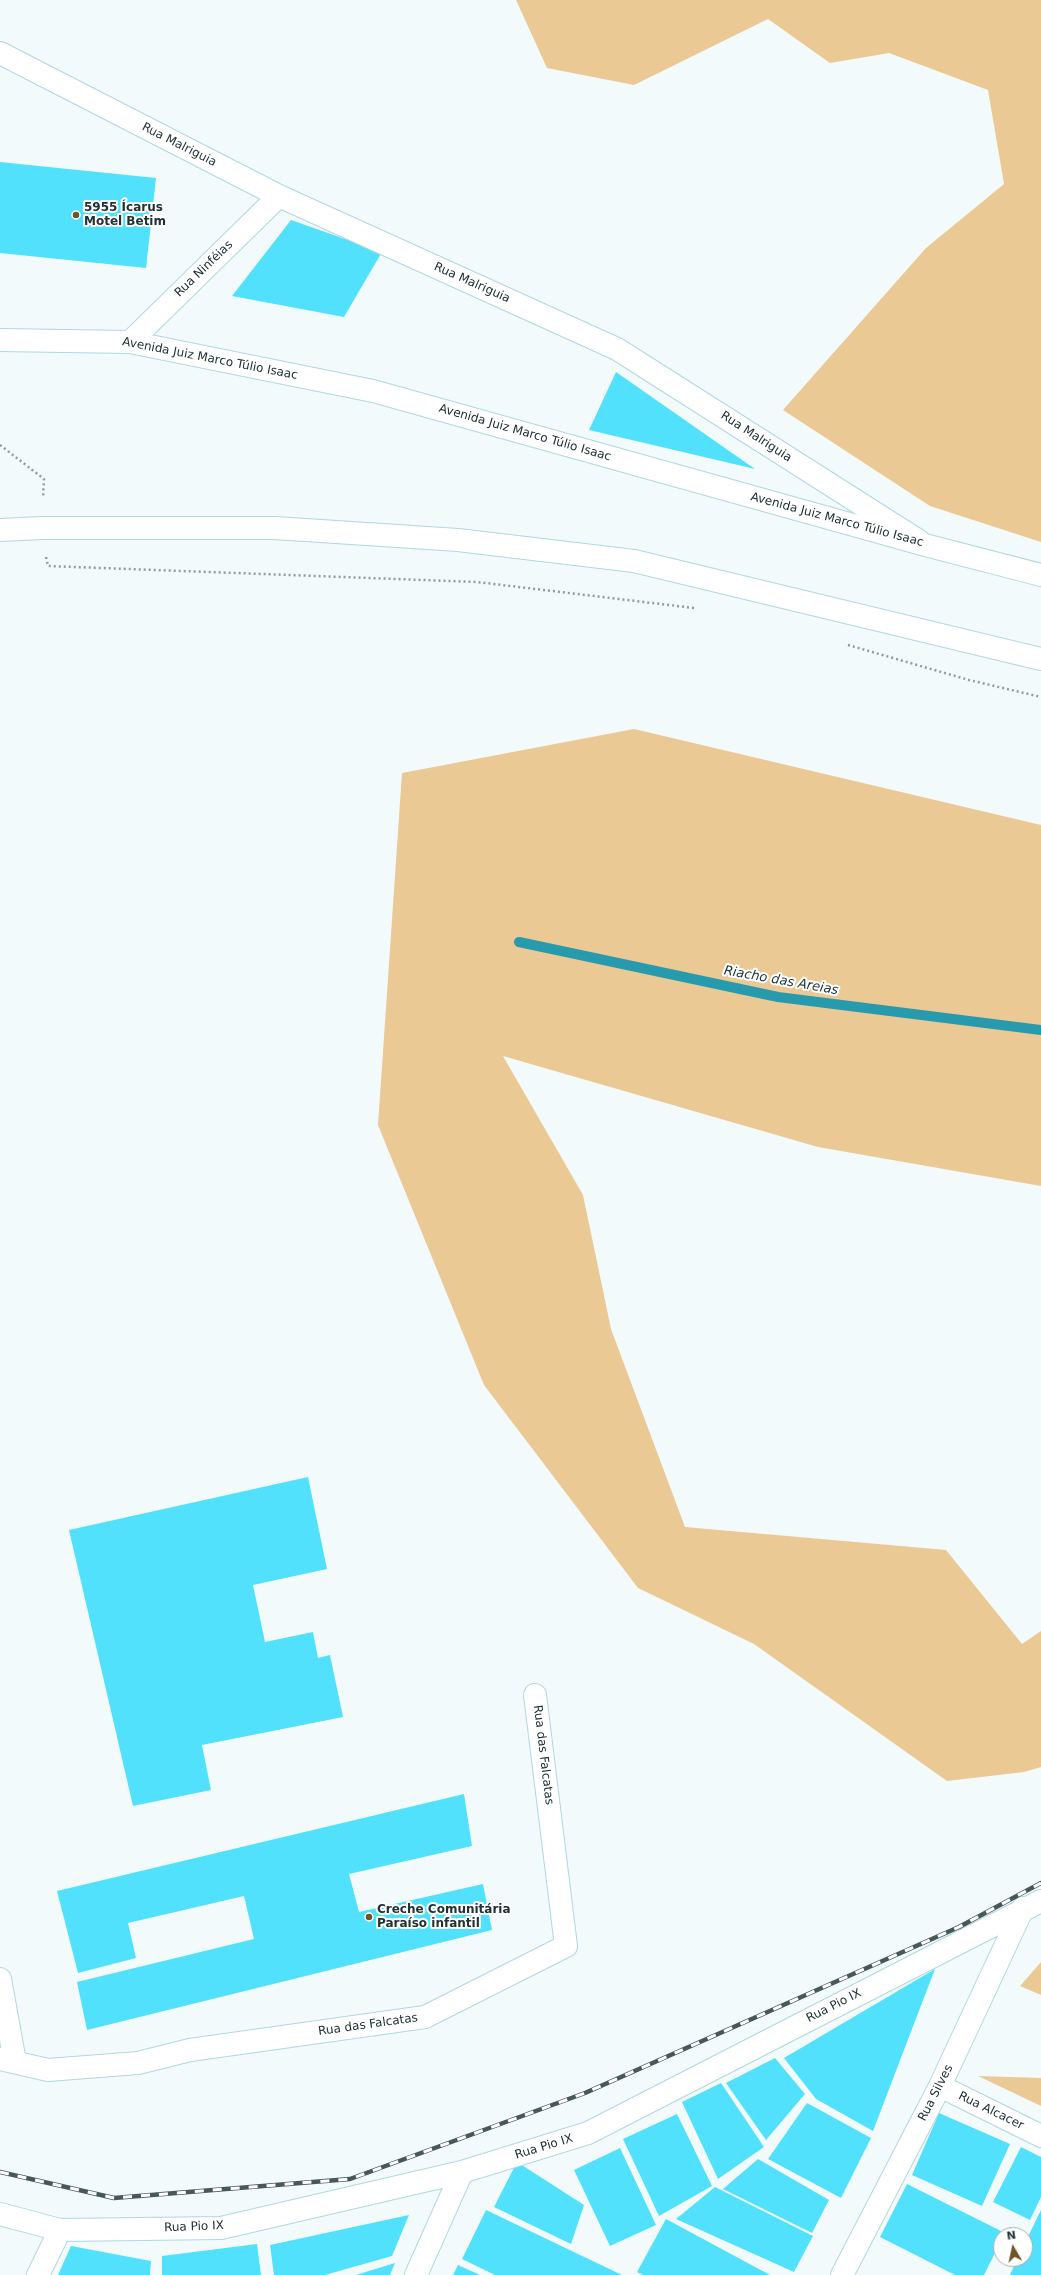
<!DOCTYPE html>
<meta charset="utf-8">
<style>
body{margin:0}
#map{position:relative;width:1041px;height:2275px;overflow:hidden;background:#f2fafc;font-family:"DejaVu Sans",sans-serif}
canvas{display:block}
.north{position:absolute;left:993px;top:2227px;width:40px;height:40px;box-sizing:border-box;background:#fff;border:1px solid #a6adae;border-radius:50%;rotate:351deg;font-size:11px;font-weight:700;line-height:16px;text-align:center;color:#213134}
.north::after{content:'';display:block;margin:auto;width:14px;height:18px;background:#6f5426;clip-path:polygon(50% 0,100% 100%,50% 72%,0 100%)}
</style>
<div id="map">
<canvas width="1041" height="2275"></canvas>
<div class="north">N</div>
</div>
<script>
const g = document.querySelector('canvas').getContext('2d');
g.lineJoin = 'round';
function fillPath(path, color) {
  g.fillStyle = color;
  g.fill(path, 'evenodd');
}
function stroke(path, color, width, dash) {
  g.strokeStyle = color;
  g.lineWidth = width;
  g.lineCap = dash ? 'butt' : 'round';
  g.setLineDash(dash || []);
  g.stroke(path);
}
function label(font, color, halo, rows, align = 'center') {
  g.font = font + ' "DejaVu Sans",sans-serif';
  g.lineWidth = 4;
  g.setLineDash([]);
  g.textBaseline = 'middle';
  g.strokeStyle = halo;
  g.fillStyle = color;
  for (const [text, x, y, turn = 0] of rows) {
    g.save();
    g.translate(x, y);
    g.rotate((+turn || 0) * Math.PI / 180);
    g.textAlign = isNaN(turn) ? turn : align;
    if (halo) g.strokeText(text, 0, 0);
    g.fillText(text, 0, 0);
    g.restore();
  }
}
fillPath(new Path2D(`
 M516,0H1041V542L930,506L783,410L926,248L1004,184L988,90L889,53L830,63L768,19L634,85L547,68Z
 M634,729L1041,825V1186L818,1147L503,1056L583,1195L611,1329L685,1527L946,1550L1022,1644L1041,1631V1767L1024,1772L947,1781L754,1644L638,1588L484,1385L378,1125L402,773Z
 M1041,1962V1995L1020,1986Z
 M978,2076L1041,2078V2106Z`), '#ebc994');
stroke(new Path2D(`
 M519,942L778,997L1041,1030`), '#279aad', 10);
fillPath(new Path2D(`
 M0,162L156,178L146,268L0,253Z
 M291,220L382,252L344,317L232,296Z
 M616,372L755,469L589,430Z
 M308,1477L327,1569L253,1585L265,1642L313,1632L318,1658L330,1655L343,1717L202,1745L211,1790L133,1806L69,1530Z
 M464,1794L472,1846L349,1874L359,1912L483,1884L492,1930L87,2030L77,1982L254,1939L244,1896L128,1923L136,1958L78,1973L57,1891Z
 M935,1969L873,2131L816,2099L784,2058Z
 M775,2058L805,2094L766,2140L726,2083Z
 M721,2083L764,2147L718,2179L682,2102Z
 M807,2103L871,2138L841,2198L768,2159Z
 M939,2113L1010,2144L982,2206L912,2175Z
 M677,2114L712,2186L659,2216L623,2139Z
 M1021,2147L1041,2157V2197L1030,2220L993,2202Z
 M620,2148L656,2225L610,2246L574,2170Z
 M758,2159L829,2200L812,2233L723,2189Z
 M517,2162L584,2205L571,2244L494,2207Z
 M907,2184L1005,2233L1001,2235V2241L984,2275H955L880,2237Z
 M715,2187L813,2236L794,2272L676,2219Z
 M486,2210L622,2275H495L462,2259Z
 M1041,2210V2275H1010L1017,2259H1025V2243Z
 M409,2215L392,2256L325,2275H274L270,2245Z
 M666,2219L770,2275H643L637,2272Z
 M257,2244L261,2275H162V2256Z
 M71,2246L151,2261L150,2275H58Z
 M395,2263L390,2275H356Z
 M458,2265L480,2275H453Z`), '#51e1fc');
const minor = new Path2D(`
 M0,53L279,196L617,349L919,541
 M130,342L279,196
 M0,1979L15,2062
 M0,2059L48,2070L138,2063L190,2050L425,2017L566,1946L535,1695
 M940,2086L1041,2136
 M0,2214L60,2230L221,2228L462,2172L588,2133L1041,1901
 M38,2275L60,2230
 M416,2275L462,2172
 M842,2275L940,2086L1023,1908`);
const major = new Path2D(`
 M0,340L130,342L373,391L925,545L1041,575
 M0,530L42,528H275L458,540L634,561L1041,659`);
stroke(minor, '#b0d8e0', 24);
stroke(major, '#b0d8e0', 24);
stroke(new Path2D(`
 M0,445L44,479L43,498
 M46,557L48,566L477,582L694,608
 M848,645L969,680L1041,697`), '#919c9f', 2.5, [2, 3]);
stroke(minor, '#fff', 22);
stroke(major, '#fff', 22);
const rail = new Path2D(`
 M0,2172L114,2198L350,2179L585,2093L959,1927L1041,1883`);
stroke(rail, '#48575a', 4.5);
stroke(rail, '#fff', 3, [9]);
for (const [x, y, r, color] of [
 [76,215,4,"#6f5426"],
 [369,1917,4,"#6f5426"]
]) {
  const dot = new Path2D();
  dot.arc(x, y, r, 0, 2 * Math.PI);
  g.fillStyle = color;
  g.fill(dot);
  stroke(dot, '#fff', 1.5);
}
label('12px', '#213134', '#fff', [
 ["Rua Malriguia",179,145,27],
 ["Rua Ninféias",204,269,-44],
 ["Rua Malriguia",472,283,24],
 ["Avenida Juiz Marco Túlio Isaac",210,359,11],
 ["Avenida Juiz Marco Túlio Isaac",525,433,16],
 ["Rua Malriguia",756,437,33],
 ["Avenida Juiz Marco Túlio Isaac",837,520,15],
 ["Rua das Falcatas",543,1755,83],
 ["Rua Pio IX",834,2006,-27],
 ["Rua das Falcatas",368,2025,-8],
 ["Rua Silves",936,2093,-63],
 ["Rua Alcacer",991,2111,26],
 ["Rua Pio IX",544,2147,-17],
 ["Rua Pio IX",194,2227,-2]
]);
label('bold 12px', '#213134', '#fff', [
 ["5955 Ícarus",84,208],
 ["Motel Betim",84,222],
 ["Creche Comunitária",377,1910],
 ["Paraíso infantil",377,1924]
], 'left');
label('italic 13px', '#1c3439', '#fff', [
 ["Riacho das Areias",781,981,10]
]);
</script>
